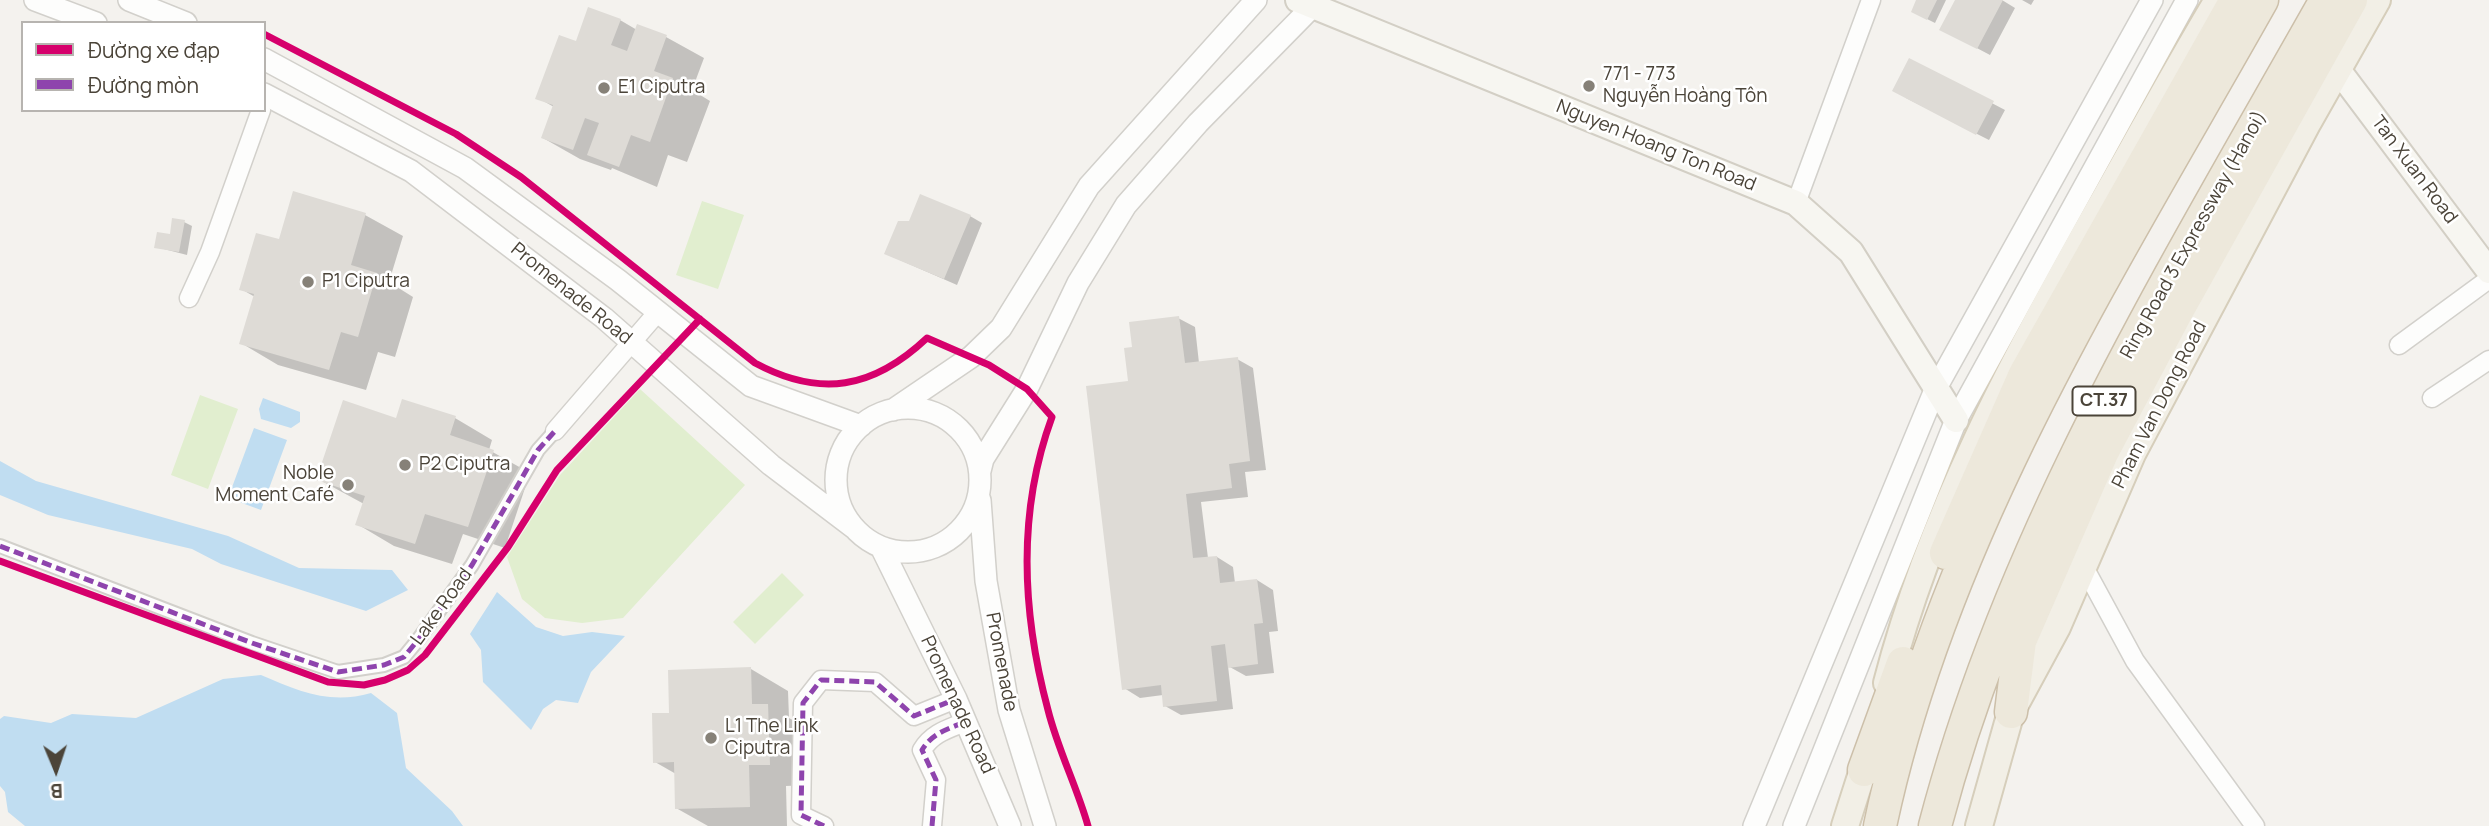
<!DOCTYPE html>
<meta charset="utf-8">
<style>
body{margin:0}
#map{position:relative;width:2489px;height:826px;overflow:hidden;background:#f4f2ee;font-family:Manrope,sans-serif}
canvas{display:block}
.legend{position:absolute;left:21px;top:21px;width:245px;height:91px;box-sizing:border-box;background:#fff;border:2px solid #b7b4b0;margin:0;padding:9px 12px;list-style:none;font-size:21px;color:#4b4439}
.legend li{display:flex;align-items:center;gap:14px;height:35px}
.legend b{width:35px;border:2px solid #b7b4b0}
.north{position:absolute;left:21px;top:735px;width:70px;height:70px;-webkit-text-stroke:5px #fff;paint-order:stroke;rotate:178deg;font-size:19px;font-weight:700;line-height:28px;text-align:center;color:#4b4439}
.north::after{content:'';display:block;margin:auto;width:24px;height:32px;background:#4b4439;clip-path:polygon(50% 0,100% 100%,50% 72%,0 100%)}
</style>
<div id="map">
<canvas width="2489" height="826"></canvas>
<ul class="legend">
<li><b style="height:9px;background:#d6006c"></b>Đường xe đạp</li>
<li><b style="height:9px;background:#8e44ad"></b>Đường mòn</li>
</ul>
<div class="north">B</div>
</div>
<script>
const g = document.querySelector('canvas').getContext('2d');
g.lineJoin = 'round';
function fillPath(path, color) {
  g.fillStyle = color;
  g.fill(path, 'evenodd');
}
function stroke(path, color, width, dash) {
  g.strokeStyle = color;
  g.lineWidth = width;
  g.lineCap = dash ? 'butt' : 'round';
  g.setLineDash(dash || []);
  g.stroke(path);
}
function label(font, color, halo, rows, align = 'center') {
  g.font = font + ' Manrope,sans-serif';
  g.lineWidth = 5;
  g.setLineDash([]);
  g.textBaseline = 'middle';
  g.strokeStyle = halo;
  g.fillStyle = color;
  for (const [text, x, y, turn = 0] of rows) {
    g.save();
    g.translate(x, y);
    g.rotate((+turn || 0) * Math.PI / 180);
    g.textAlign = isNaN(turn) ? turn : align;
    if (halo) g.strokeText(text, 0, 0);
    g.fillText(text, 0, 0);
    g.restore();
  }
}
fillPath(new Path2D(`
 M702,201L744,215L718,289L676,275Z
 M640,389L745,485L623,618L582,623L545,618L522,599L507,557L560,475Z
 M200,395L238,409L208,489L171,475Z
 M782,573L804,595L755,644L733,622Z`), '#e1eecf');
fillPath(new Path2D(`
 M263,398L300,412V422L291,428L261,419L259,409Z
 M254,428L287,440L261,510L228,498Z
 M0,461L36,481L228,536L299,568L392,570L408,590L366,611L221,564L192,549L48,515L0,495Z
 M497,592L536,627L563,636L592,632L625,636L591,672L578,703L556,700L543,709L531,730L483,682L481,650L470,634Z
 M261,675C298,691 330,705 371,693L397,713L406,768L452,811L463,826H25L8,812L5,792L0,786V719L4,716L51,723L72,714L136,718L223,679Z`), '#c0ddf1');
fillPath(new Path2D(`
 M1918,0H1946L1935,23L1921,16Z
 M1957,0H2002L2015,8L1990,55L1954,36Z
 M2022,0H2034L2031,5Z
 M620,20L637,30L638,27L666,37L704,58L692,90L710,101L687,162L668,155L657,187L612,168L611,170L580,159L543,138L554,107L538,98L577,43Z
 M1910,60L2005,110L1989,140L1906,98Z
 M365,215L403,236L389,282L413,297L395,357L378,352L366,390L278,365L241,343L255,297L241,289L280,242Z
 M970,216L982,223L957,285L886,254Z
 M184,222L192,226L187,255L156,247Z
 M1178,318L1195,327L1199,363L1237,359L1253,368L1266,470L1245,472L1248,497L1201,502L1208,558L1217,557L1233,567L1235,583L1257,580L1273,590L1278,631L1269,632L1274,673L1246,676L1228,666L1233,709L1181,715L1165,706L1163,695L1140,698L1124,688L1130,382L1134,348Z
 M455,418L492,440L489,450L530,473L505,548L463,534L452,564L394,546L357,524L364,504L318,479L397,420Z
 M751,669L788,691L789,718L805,727L807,785L786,786L787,826H708L676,808V774L655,762L671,714Z`), '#0003');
fillPath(new Path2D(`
 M1916,0H1937L1927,20L1911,12Z
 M1955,0H2003L1977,49L1939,30Z
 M588,7L621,19L611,45L627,51L637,24L667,35L654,71L673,78L650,142L631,135L619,167L587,155L599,123L585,118L573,150L541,138L553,105L535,99L559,35L576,41Z
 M1909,58L1994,101L1976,135L1892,91Z
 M293,191L366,213L351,265L377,273L358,337L341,332L329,370L239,344L254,294L239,290L256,233L279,239Z
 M920,194L971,215L944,279L884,254L898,221H909Z
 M172,218L185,220L179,252L154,248L157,232L170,234Z
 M1179,316L1185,363L1238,357L1250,461L1229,464L1232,488L1186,494L1193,558L1217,556L1220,583L1257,579L1263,623L1254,624L1258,664L1228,668L1225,644L1211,646L1217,701L1163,707L1161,685L1122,690L1086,386L1128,381L1124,348L1132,347L1129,322Z
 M402,399L456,416L450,435L494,450L468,527L425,514L415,544L355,525L365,496L316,480L343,400L396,418Z
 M751,667L752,704H768L770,765H749L750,807L675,809L674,762L653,763L652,713H669L668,670Z`), '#dedbd6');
const pedestrian = new Path2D(`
 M0,546L252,643L338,672L384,665L404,657L418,640L472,565L538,450L555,431`);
const minor = new Path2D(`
 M1796,203L1871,0
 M189,298L210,252L261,110
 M2399,345L2489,279
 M2432,398L2489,360
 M555,431L657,313
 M2084,567L2135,661L2255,826
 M824,826L801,815L803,703L821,680L875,682L914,716L956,699
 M932,826L936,780L922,750C932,733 948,729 965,722`);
const tertiary = new Path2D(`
 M35,0L96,23
 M129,0L186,23
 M264,59L465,168L618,280L751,386L861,426
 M264,94L411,171L604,318L771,465L854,528
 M836 480a72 72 0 1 1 144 0a72 72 0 1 1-144 0Z
 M893,410L971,357L1001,328L1089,186L1256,0
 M980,471L983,459L1027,389L1078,283L1126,205L1198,123L1313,6
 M980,500L986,581L1009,710L1045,826
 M881,547L956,699L1010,826
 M1754,826L1935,390L2152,0
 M1794,826L1956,420L2187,0`);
const secondary = new Path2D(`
 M1298,0L1796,203L1851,252L1956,420
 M2339,71L2489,271`);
const primary = new Path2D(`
 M1887,683C1931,513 2014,359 2100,207C2139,138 2177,68 2218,0
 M1845,826L1869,751
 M1979,826L2011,712L2057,627L2132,454L2308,122L2377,0`);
const motorway = new Path2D(`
 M1946,553L2025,374L2236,0
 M2011,712L2020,641L2102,453L2175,315L2351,0
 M1864,770L1903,663
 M1880,826C1943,527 2114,263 2262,0
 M1935,826C2013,528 2176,266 2326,0`);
stroke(pedestrian, '#d2d0cb', 16);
stroke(minor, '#d2d0cb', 21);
stroke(tertiary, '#d2d0cb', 24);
stroke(secondary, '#d3cfc5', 28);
stroke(primary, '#d6cebb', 30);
stroke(motorway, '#ccbfa9', 35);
stroke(pedestrian, '#fdfdfc', 12);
stroke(minor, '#fdfdfc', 18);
stroke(tertiary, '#fdfdfc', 21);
stroke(secondary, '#f7f6f1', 24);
stroke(primary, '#f2efe6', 26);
stroke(motorway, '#ede8db', 32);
stroke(new Path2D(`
 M0,546L252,643L338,672L384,665L404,657L418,640L472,565L538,450L555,431
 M824,826L801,815L803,703L821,680L875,682L914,716L956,699
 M932,826L936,780L922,750C932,733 948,729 965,722`), '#8e44ad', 5, [10, 5]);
stroke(new Path2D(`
 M264,34L456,134L521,177L755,363C820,398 873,389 927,338L989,365L1027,389L1052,417C1017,512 1022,613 1048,710C1058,750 1077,787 1088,826
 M0,561L328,682L364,685L385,680L408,670L425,655L508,547L557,470L700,319`), '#d6006c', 7);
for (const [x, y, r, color] of [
 [1589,86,7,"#868178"],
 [604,88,7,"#868178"],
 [308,282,7,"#868178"],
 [405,465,7,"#868178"],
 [348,485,7,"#868178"],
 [711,738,7,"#868178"]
]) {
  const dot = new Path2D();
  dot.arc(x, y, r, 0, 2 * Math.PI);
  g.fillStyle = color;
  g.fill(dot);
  stroke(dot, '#fff', 2.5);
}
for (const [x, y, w] of [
 [2104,401,63]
]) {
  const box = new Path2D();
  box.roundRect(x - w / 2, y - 14.5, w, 29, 5);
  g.fillStyle = '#fff';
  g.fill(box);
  stroke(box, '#4b4439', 2);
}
label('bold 18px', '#4b4439', null, [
 ["CT.37",2104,401]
]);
label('19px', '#4b4439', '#fff', [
 ["771 - 773",1603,75],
 ["Nguyễn Hoàng Tôn",1603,97],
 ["E1 Ciputra",618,88],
 ["P1 Ciputra",322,282],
 ["P2 Ciputra",419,465],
 ["Noble",334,474,"right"],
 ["Moment Café",334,496,"right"],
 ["L1 The Link",725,727],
 ["Ciputra",725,749]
], 'left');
label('19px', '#4b4439', '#fff', [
 ["Nguyen Hoang Ton Road",1656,146,22],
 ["Tan Xuan Road",2414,170,53],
 ["Ring Road 3 Expressway (Hanoi)",2194,235,-61],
 ["Promenade Road",571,294,39],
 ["Pham Van Dong Road",2160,405,-63],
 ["Lake Road",442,607,-54],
 ["Promenade",1001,662,79],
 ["Promenade Road",957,705,65]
]);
</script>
